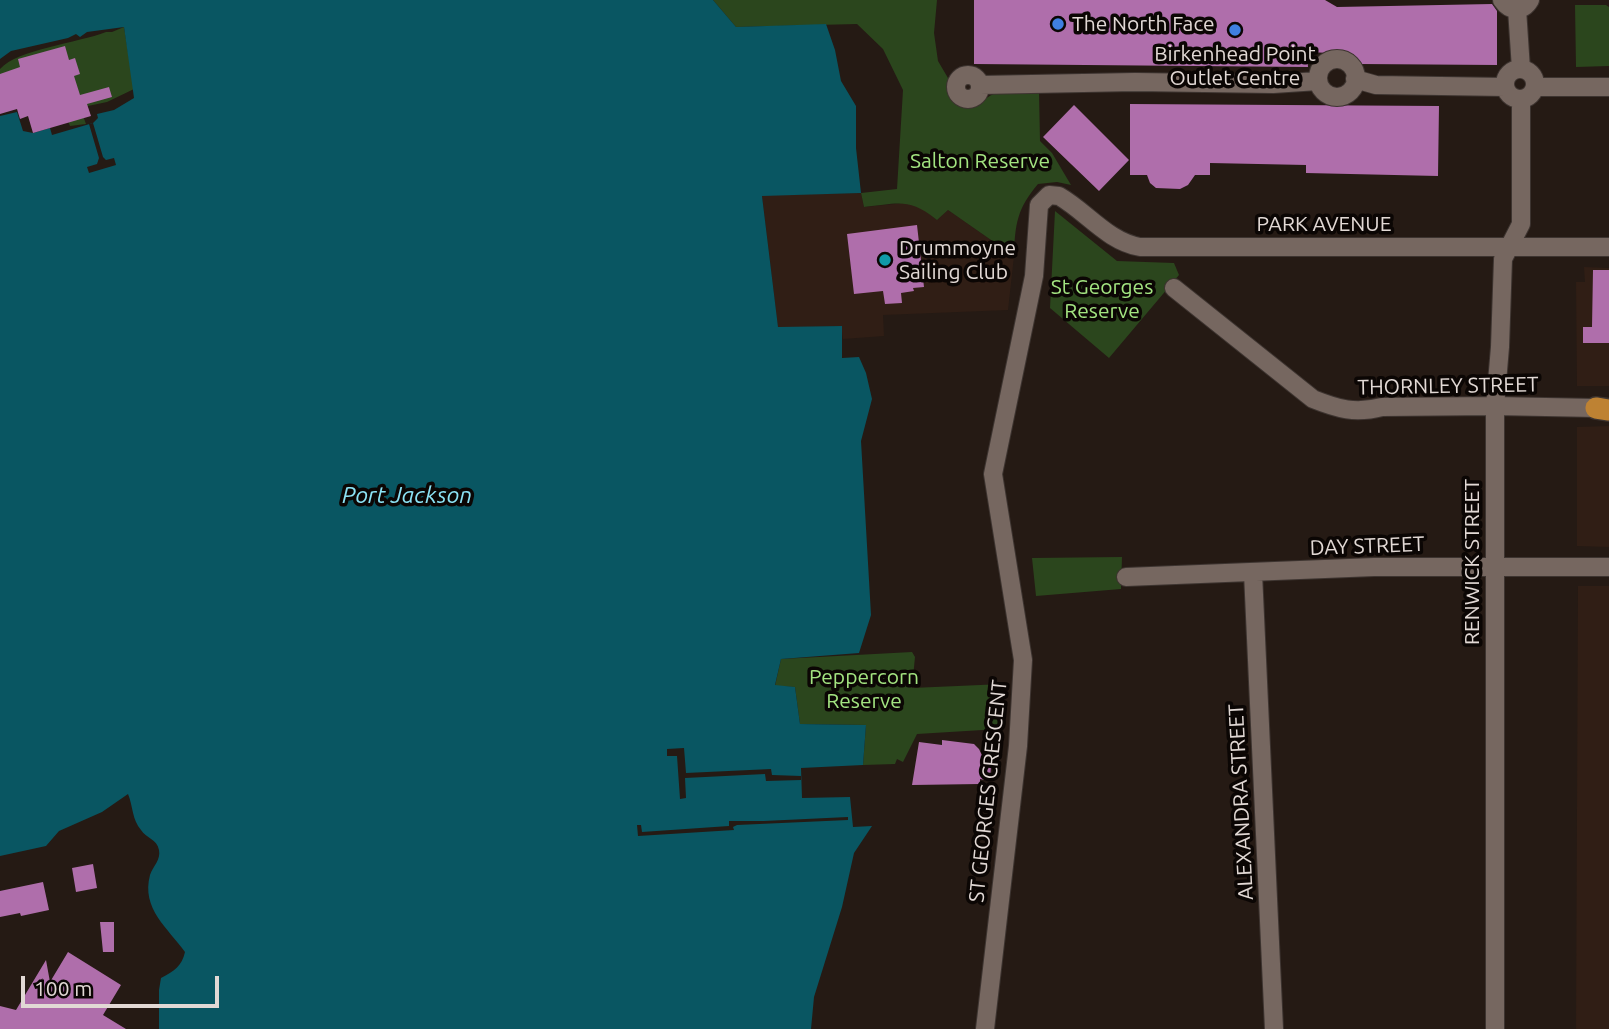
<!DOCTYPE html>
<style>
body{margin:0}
#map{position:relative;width:1609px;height:1029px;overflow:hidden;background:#251a14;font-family:Ubuntu,sans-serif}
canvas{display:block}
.scale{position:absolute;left:21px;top:976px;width:198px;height:32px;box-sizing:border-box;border:4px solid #e2d9d5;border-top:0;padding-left:9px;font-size:21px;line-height:24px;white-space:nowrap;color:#e2d9d5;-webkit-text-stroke:5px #0b0604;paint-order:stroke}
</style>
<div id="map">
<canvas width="1609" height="1029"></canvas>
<div class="scale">100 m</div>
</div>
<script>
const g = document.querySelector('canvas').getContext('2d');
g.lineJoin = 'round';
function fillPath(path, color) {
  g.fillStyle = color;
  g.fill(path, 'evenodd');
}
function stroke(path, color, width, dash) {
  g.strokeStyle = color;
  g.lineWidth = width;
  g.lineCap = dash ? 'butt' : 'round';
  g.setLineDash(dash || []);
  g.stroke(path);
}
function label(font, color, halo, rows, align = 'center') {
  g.font = font + ' Ubuntu,sans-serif';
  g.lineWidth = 7;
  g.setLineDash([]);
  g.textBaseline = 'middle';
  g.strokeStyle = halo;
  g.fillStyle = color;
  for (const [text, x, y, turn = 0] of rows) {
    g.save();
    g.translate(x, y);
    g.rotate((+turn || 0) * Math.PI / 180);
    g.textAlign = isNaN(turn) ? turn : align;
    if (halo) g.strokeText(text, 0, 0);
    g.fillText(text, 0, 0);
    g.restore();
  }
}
fillPath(new Path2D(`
 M861,193L864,207L905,203L920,206L937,220L948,210L1014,256L1008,310L883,315L884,336L843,339L841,326L778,328L762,195Z
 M1584,267L1609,268V386H1577L1576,282H1585Z
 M1609,426V547L1577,546V427Z
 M1578,586H1609V1029H1576Z`), '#301e15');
fillPath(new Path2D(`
 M713,0H937L934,33L938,61L948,78L956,100C981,112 984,93 1004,91C1015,89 1027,91 1039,91L1040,141L1052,153L1071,185L1057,182L1038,184C1017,209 1015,224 1014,256L948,210L937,220C908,197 898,204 864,207L861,193L897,189L903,90L883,49L857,24L736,27Z
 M1575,5H1606L1609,7V66L1576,67Z
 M124,27L134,89L107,102L88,106L81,110L86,124L70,126L59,99L0,112V69C18,49 78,43 106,32H112Z
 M1055,211L1117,261L1174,263L1179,275L1109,358L1050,308Z
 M1122,557L1121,589L1036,596L1032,558Z
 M912,652L915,657L912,688L1003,684L999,729L917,734L903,762L897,759L895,764L863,765L866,725L800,724L795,687L775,686L781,659Z`), '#2b461d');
fillPath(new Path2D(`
 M0,0H713L736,27L826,24L835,50L841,81L856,106V148L861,193L762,196L778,327L842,326V358L859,357L866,373L872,399L861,441L871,615L859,653L781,659L775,685L795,687L800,724L866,725L863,765L801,768L802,798L850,797L853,827L872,826L854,853L842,907L814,997L811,1029H159V990L161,978C174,971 182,966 185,952C168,928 141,909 150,875C153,866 161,860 159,850C157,839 146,838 141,830C132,820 133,806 128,794L102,812L59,831L46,846L0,856V116L17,112L23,131L33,133L50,128L52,135L93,123L98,118L97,114L114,110L134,98L124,27L87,32L80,37L76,34L68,38L11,51L0,59Z`), '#095662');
fillPath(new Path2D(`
 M93,123L103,157L106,160L114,158L116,165L89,173L87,167L97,164L99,158L89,124Z
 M684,748L686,773L771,769L772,775L801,776V780L766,781L765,774L685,778L686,798L680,799L677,756H667V749Z
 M848,817V820L737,825L733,827L734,830L638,836L637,825H641L642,832L729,826V821H764Z`), '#251a14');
fillPath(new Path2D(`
 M974,0H1325L1337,7L1492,4L1497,11V65L1360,64L1353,54L1307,52L1308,67L974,64Z
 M65,46L69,60L75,58L80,74L74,76L80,95L109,87L112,97L87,104L91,116L33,133L28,116L20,119L17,109L0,114V74L20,67L18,59Z
 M1130,104L1439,106L1438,176L1306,173V165L1210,163V175H1195L1188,185L1180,189L1156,188L1150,183L1147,175H1130Z
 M1074,105L1129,160L1099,191L1043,137Z
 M917,225L924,287L913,288L914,291L901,293L902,303L885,304L883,291L854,294L847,234Z
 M1593,270H1609V343H1583V327H1592Z
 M942,740L974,744L979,749L986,764L991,765L990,781L980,779V784L912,785L919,742L942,745Z
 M93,864L97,888L76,892L72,868Z
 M43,882L49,910L21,916L20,913L0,917V891Z
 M100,922H114V952H103Z
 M68,952L121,985L103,1015L126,1029H0V1006L16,1010L46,960L50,982Z`), '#af6eab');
const minor = new Path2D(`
 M1502,0C1510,12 1523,12 1530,0
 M1517,9L1521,69
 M1318 78a19 19 0 1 1 38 0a19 19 0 1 1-38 0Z
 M1505 84a15 15 0 1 1 30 0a15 15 0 1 1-30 0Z
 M956 87a12 12 0 1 1 24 0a12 12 0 1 1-24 0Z
 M1355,79L1376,85L1505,87
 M980,85L1135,82L1273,84L1318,81
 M1535,87H1609
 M1174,288L1313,399C1338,409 1355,414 1382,407L1495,406L1596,408
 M1253,573L1274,1029
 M1126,577L1374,567H1609
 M985,1029L1018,746L1023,660L993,474L1034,276L1039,205L1049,195L1059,196C1087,212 1107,241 1140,247H1609
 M1495,1029V406L1500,347L1503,259L1521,224V100`);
const highway = new Path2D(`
 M1596,408L1609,410`);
stroke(minor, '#3d3430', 20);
stroke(highway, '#3d3430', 24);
stroke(minor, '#766760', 18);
stroke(highway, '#be8233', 21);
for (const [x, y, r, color] of [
 [1058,24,7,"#3f7fe0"],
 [1235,30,7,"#3f7fe0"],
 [885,260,7,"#0f9aa8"]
]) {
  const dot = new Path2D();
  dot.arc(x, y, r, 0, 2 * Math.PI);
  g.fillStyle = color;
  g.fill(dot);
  stroke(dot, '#0b0604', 2.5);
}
label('21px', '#e2d9d5', '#0b0604', [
 ["The North Face",1072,24],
 ["Birkenhead Point",1235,54,"center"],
 ["Outlet Centre",1235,78,"center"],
 ["Drummoyne",899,248],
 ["Sailing Club",899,272]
], 'left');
label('21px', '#a3e481', '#0b0604', [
 ["Salton Reserve",980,161],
 ["St Georges",1102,287],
 ["Reserve",1102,311],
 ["Peppercorn",864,677],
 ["Reserve",864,701]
]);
label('21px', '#e2d9d5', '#0b0604', [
 ["PARK AVENUE",1324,224],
 ["THORNLEY STREET",1448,386,-1],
 ["DAY STREET",1367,546,-2],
 ["RENWICK STREET",1472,562,-90],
 ["ST GEORGES CRESCENT",988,791,-84],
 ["ALEXANDRA STREET",1241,802,-93]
]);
label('italic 23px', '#8ce3f5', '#0b0604', [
 ["Port Jackson",407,495]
]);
</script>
